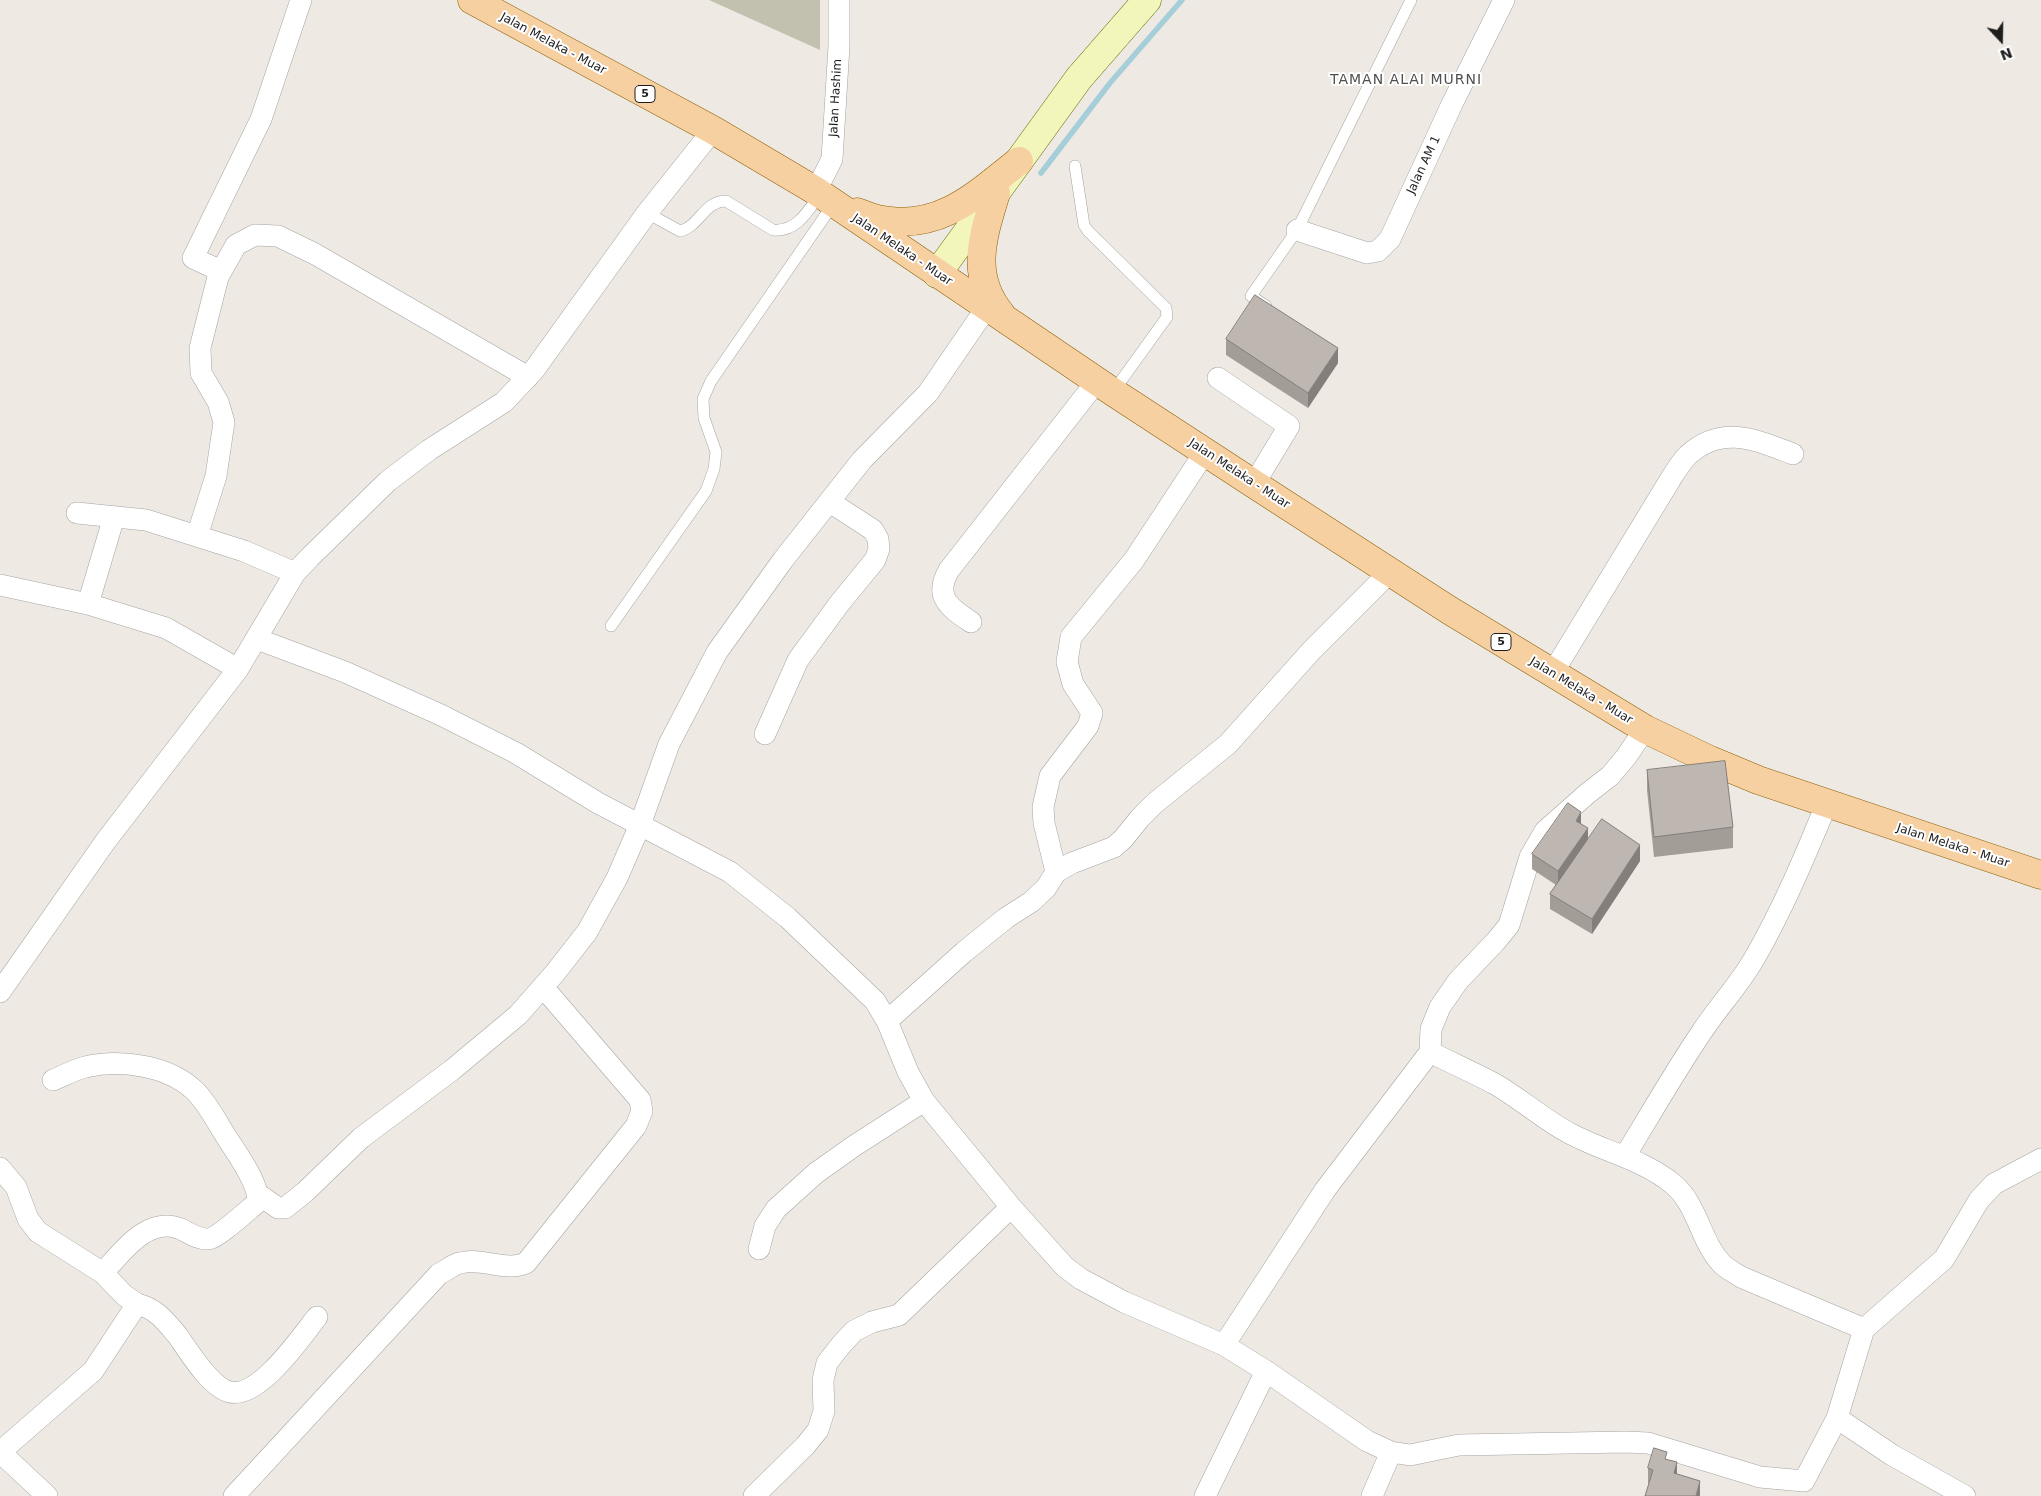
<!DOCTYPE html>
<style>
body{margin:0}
#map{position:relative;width:2041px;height:1496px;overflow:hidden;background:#eeeae3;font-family:"DejaVu Sans",sans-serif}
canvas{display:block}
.north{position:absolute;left:1976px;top:15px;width:50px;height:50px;-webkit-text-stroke:4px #fff;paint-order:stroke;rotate:159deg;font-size:14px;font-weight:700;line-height:20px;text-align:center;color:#1d1d1d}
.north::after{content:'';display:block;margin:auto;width:18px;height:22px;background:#1d1d1d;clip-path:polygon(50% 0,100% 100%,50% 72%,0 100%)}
</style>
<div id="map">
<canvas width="2041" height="1496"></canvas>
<div class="north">N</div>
</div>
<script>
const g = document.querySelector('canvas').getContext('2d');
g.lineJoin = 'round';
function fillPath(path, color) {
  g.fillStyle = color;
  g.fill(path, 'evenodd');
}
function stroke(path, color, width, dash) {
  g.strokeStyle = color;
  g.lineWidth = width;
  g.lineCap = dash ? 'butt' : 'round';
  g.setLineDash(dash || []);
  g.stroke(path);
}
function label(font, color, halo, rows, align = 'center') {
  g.font = font + ' "DejaVu Sans",sans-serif';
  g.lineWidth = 4;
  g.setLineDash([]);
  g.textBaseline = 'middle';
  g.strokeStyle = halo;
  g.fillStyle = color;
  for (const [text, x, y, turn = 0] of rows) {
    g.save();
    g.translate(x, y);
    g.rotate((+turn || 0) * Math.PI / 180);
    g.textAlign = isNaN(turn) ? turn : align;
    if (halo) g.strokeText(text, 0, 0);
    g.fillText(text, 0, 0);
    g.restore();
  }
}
fillPath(new Path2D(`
 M709,0H820V50Z`), '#c2c1af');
stroke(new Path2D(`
 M1041,173L1110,83L1182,0`), '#a6ced9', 5.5);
const lane = new Path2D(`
 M1075,166L1084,225L1088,231L1166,308L1167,317L1113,392
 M647,213L680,231C699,227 704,201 726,201L773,230C797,232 808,211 820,194
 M1266,306L1251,296L1297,230L1411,0
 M611,626L706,491L714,469L716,452L704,418L703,399L711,381L834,203`);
const street = new Path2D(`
 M816,191L832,159L839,46V0
 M1297,230L1367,253L1378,251L1390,239L1452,104L1504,0
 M221,271L193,258L261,119L301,0
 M1218,378L1289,426L1254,484
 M77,513L146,520L244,551L295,573
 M197,536L216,476L224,422L218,402L201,373L200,348L218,277L236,245L255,235L278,236L315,254L528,377
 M0,585L88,604L166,628L238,669
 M88,604L114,517
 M971,622C950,608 933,597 949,570L1097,381
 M257,639L345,672L441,715L516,753L598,803L730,872L788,918L875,1001L887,1021L908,1072L924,1101L1011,1207L1065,1267L1081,1279L1124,1302L1224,1345L1266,1371L1367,1441L1391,1452L1410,1455L1459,1445L1626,1442L1648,1443L1760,1477L1804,1481L1837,1418L1892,1455L1965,1496
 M1552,674L1670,480C1675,472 1681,462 1688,455C1722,424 1756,440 1793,454
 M765,734L798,660L839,604L875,560L879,549L878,539L873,530L830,502
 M1056,872L1044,823L1043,807L1050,776L1088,726L1092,713L1073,684L1067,662L1071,637L1134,560L1205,452
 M0,992L105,842L238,669L295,573L310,557L388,481L429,450L504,402L534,370L647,213L713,130
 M887,1021L964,952L1006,918L1031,902L1046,888L1056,872L1072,863L1114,847L1123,839L1140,818L1155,803L1228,744L1312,650L1390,572
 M1430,1052C1452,1063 1474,1073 1495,1084C1521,1099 1544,1120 1571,1134C1605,1152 1642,1159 1673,1184C1698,1205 1700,1241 1722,1264C1727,1269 1735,1273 1741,1277L1864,1329
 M1625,1156C1650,1115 1674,1073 1701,1033C1718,1007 1739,985 1754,959C1783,909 1805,856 1827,803
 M0,1168L16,1187L28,1219L38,1232L103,1273
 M258,1194L278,1208H285L305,1192L361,1138L452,1070L518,1015L555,973L587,932L617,878L640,825L669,744L717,652L783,560L862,460L928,393L987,307
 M759,1249L765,1226L776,1209L816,1173L854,1146L924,1101
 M137,1304C156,1308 166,1322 178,1336C189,1352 211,1388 230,1392C259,1399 301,1337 317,1317
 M1224,1345L1325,1190L1430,1052L1431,1029L1440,1007L1458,981L1496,941L1509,925L1530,857L1545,831L1588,793L1610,776L1626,757L1645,729
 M1837,1418L1864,1329L1944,1259L1979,1200L1994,1184L2041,1159
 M0,1452L93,1371L137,1304L124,1295L103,1273C122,1252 148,1215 181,1229C189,1233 199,1240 209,1239C219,1237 249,1209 258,1202C259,1185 240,1158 231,1144C219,1127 209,1104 194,1090C167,1065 120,1059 85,1067C74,1070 63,1076 53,1080
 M0,1452L47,1496
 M234,1496L439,1274C446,1271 453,1264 460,1263C482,1257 506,1272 526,1263L636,1126L642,1111L640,1100L543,987
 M754,1496L805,1446L818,1430L824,1411L823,1380L827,1363L841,1345L854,1331L872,1322L899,1315L1011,1207
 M1205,1496L1266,1371
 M1372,1496L1391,1452`);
const secondary = new Path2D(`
 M937,274L1079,78L1147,0`);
const primary = new Path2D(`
 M472,0L713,130L816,191L1113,392L1254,484L1449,610L1645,729L1710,760L1758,780L2041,875
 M996,193C983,236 969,275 1001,314
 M857,212C866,215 874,219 883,220C941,230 977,194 1019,161`);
stroke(lane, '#a4a4a4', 12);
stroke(street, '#a4a4a4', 22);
stroke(secondary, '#646d0b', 29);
stroke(primary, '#8e6008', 29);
stroke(lane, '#fff', 11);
stroke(street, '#fff', 21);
stroke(secondary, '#f3f6ba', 28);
stroke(primary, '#f6d0a0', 28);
fillPath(new Path2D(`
 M1226,339L1338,363L1308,408L1226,355Z
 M1647,770L1733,827V848L1654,857L1647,790Z
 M1581,824L1588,839L1640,861L1592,934L1550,909V894L1556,885L1532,869V854Z
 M1667,1459L1677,1474L1700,1481V1496H1645L1649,1484L1648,1483V1468Z`), '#a39d97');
fillPath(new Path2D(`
 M1338,348V363L1308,408V393Z
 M1581,812V828L1576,821Z
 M1588,828V844L1558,886V871Z
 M1640,845V861L1592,934V919Z
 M1677,1462V1478L1674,1473Z
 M1700,1481V1496H1696Z`), '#857f7b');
const building = new Path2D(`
 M1255,295L1338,348L1308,393L1226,339Z
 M1725,761L1733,827L1654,837L1647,770Z
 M1568,803L1581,812L1576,821L1588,828L1558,871L1532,854Z
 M1602,819L1640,845L1592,919L1550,894Z
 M1654,1448L1667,1452L1665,1459L1677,1462L1674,1473L1700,1481L1696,1496H1645L1653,1470L1648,1468Z`);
fillPath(building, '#beb6b0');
stroke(building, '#857f7b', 1);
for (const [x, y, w] of [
 [645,94,20],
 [1501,642,20]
]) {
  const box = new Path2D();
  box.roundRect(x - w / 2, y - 8.5, w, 17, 4);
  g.fillStyle = '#fff';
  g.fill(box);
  stroke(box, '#1d1d1d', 1);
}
label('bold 11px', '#1d1d1d', null, [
 ["5",645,94],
 ["5",1501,642]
]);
label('12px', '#1d1d1d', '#fff', [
 ["Jalan Melaka - Muar",553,44,28],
 ["Jalan Hashim",836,98,-87],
 ["Jalan AM 1",1424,165,-65],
 ["Jalan Melaka - Muar",902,250,34],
 ["Jalan Melaka - Muar",1239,474,33],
 ["Jalan Melaka - Muar",1581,691,31],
 ["Jalan Melaka - Muar",1953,846,18]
]);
g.letterSpacing = '1px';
label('14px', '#505050', '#fff', [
 ["TAMAN ALAI MURNI",1406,80]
]);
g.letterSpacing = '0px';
</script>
